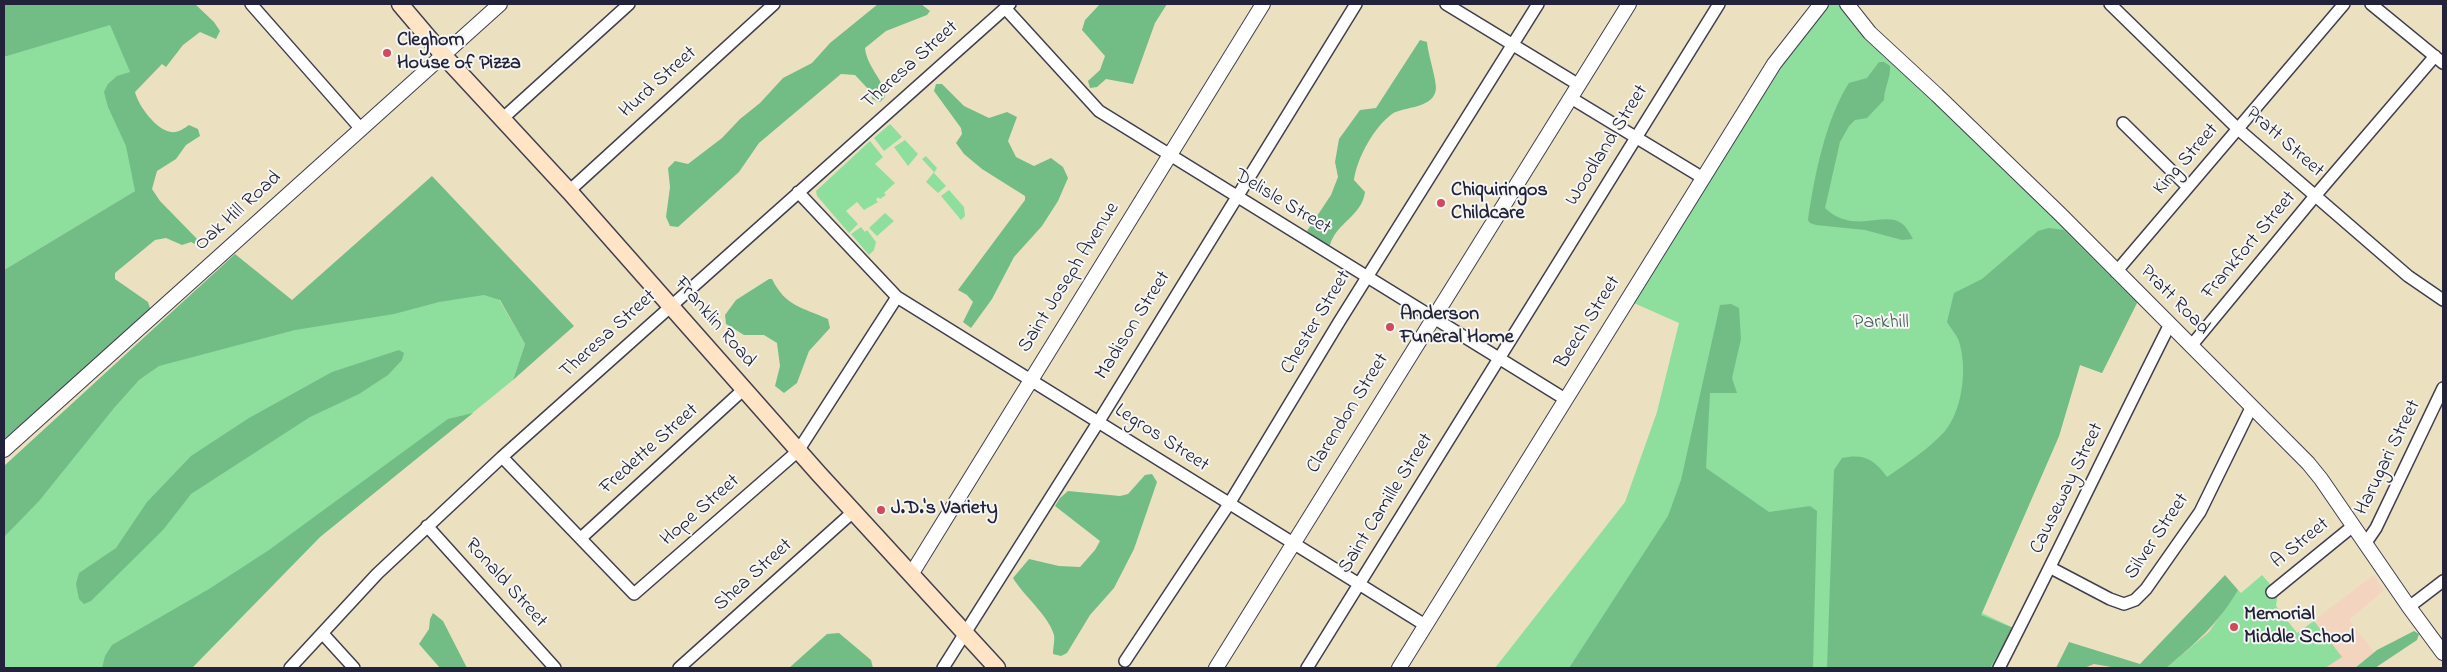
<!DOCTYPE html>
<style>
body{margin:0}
#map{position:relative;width:2447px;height:672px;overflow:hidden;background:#ebe1c1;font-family:"Indie Flower",sans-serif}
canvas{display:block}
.frame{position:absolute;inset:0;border:5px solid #22223b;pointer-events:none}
</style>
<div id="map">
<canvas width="2447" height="672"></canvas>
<div class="frame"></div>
</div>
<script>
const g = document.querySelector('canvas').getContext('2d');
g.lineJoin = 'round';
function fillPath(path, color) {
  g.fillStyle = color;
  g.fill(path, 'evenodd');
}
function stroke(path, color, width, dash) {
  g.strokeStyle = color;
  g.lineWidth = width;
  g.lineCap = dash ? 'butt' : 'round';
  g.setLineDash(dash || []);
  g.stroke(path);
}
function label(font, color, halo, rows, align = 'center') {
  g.font = font + ' "Indie Flower",sans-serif';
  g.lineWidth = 4;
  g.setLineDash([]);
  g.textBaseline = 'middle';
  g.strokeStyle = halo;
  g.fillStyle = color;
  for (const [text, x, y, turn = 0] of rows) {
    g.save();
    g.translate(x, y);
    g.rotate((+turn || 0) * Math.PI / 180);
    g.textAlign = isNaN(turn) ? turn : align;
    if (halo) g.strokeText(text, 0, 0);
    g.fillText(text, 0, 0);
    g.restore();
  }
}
fillPath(new Path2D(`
 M2225,575L2248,601L2263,589L2297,633L2374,575L2384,590L2349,620L2374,652L2355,668H2056L2069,642L2140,664Z`), '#f3d4be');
fillPath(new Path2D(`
 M1821,4H1847L2140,296L2102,373L2080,365L2059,436L1982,613L2018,630L1999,668H1495L1625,502L1657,412L1679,323L1627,300Z
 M110,24L130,72L135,191L4,270V57Z
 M890,124L902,137L884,151L874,138Z
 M905,140L918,154L908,166L894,147Z
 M870,141L883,157L875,164L895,183L884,193L886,195L880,199L878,197L876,200L878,202L864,210L857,202L846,211L858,224L849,233L817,196L816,191Z
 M926,156L937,168L934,173L946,186L938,193L926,182L934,172L922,159Z
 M949,190L964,207L965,216L961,220L941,196Z
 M885,213L894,221L877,236L869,228Z
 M861,227L865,232L867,230L876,242L874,250L869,255L851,234Z
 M493,289L525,344L513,380L320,537L192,668H4V514L147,353Z
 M2262,575L2278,593L2276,606L2297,633L2314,621L2342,657L2325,668H2166L2209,632L2238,590L2241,593Z`), '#8ede9e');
fillPath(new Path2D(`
 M4,4H195L214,22L220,31L216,39L200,32L183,45L166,67L162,64L135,92C138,105 156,130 171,132C178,133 183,129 189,125L198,129L200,136L186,145L176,159L157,171L152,189L160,201L201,243V247L191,242L182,245L166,238L155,240L115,273V279L148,302L151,311L4,439V270L135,191L126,146L108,107L104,92L108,84L117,76L130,72L110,25L4,57Z
 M878,4H921L930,11L927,15L886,31L865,48C867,68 886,82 885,97L880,102L872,99L871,92L855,75L841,74L759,143L739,172L678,227L670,226L666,217L670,187L668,168L675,161L688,164L722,138L740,119L760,103L783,78L812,63L830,43Z
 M1100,4H1167L1155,23L1133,84L1106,79L1097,87L1090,88L1088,81L1100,70L1105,56L1082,30L1085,20Z
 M1420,40L1427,42C1428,54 1436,78 1436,88C1435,109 1404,106 1392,114C1374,127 1357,158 1354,180L1365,192C1362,216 1336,223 1330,245L1323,244L1307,231L1331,195L1338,177L1335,162L1339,139L1360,110L1376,108Z
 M1879,62H1884L1890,66C1891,78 1884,88 1884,100L1867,118L1855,120L1849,126L1840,142L1825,208C1853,235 1884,211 1901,223C1906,226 1910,234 1913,239L1902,240L1865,230L1816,225L1810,223L1808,220C1814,177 1826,118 1849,83L1867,78Z
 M936,84H942L964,106L989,118L1007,112L1017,117L1008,141L1016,157L1034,166L1051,158L1063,167L1068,178L1058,201L1042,226L1014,257L992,299L971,328L963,322L973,302L967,295L958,290L1025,200V196L982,169L964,154L956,143L962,134L961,128L934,91Z
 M432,176L574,326L513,380L525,344L500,300L484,295L439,302L394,314L295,330L159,366L139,380L114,408L39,501L4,537V466L235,254L292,300Z
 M2049,228L2064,230L2137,303L2102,373L2080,365L2059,436L1981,615L2013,628L1990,668H1827L1834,470L1842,458C1864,453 1875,460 1887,477C1907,463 1929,449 1945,431C1962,410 1967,371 1960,345C1959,337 1951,329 1947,322L1954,293L1982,279L2038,231Z
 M769,279H772C786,307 802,307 828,319L830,328L809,351L797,383L784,393L775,386L780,366L777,343L764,335H744L726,324L725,315L736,300Z
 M1731,304L1739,308L1741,339L1732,378L1737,393H1710L1706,468L1769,512L1810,506L1817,511L1813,668H1569L1668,516L1681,480L1720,305Z
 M399,350L404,353L402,360L388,375L359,394L310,417L191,494L163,530L91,601L84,604L79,599L76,584L79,573L116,548L147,502L191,456L249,418L332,372Z
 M473,413L320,537L192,668H102L105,656L112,645L209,589L269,550L448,419Z
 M1152,474L1157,482L1134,549L1114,588L1090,615L1067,653L1061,656L1053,654C1053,648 1055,640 1054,635C1049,616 1023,595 1013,578L1029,559L1059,566L1080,567L1095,550L1100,541L1055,506L1060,498L1068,491L1120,496L1128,494L1145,475Z
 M2225,575L2238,590C2218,624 2196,643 2166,668H2117L2094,664L2084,668H2056L2069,642L2140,664Z
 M433,613L443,621L467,668H440L419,644L429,629L430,619Z
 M2414,631L2419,634L2417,640L2375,668H2355L2377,650Z
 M839,633L871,660L873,668H789L827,634Z`), '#72bd85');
const minor = new Path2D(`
 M251,4L361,129
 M1446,4L1579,85
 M2110,4L2238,129L2408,276L2443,300
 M2371,4L2443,63
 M1005,8L1099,111L1565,399
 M1571,98L1703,178
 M502,119L629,4
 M2123,123L2188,187
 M569,191L774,4
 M798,192L897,297L1425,625
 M2116,272L2344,4
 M2191,346L2315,196L2435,56
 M502,457L634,594L798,451L897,297
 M427,526L555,668
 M581,538L744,389
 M2365,544L2376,528L2443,388
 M2051,568L2110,599L2124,604L2135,600L2146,589L2200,512L2251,408
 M2272,592L2353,526
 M2409,607L2443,581
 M323,634L354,668
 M1125,661L1229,504L1339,322L1538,4
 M290,668L377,574L502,457L1010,4
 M679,668L854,511
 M943,668L1099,421L1356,4
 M1307,668L1719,4
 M1999,668C2057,555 2112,439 2169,326`);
const tertiary = new Path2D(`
 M1847,4L1870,33L1937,95L2060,214L2308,463L2321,479L2409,607L2443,653
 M4,450L500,4
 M912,573L1263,4
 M1216,668L1629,4
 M1399,668L1774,64L1821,4`);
const secondary = new Path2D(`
 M400,4L444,56L569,191L819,474L997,668`);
stroke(minor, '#403f4f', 14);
stroke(tertiary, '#403f4f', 16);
stroke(secondary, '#403f4f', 19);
stroke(minor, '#fff', 11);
stroke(tertiary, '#fff', 14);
stroke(secondary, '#ffe4c6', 16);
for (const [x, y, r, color] of [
 [387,53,5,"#d1495b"],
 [1441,203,5,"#d1495b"],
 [1390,327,5,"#d1495b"],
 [881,510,5,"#d1495b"],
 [2234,627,5,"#d1495b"]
]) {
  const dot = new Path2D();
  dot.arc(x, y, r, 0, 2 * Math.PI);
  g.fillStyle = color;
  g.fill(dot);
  stroke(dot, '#f6f6f2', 2);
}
label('bold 20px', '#22223b', '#f6f6f2', [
 ["Cleghorn",397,42],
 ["House of Pizza",397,65],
 ["Chiquiringos",1451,192],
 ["Childcare",1451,215],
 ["Anderson",1400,316],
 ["Funeral Home",1400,339],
 ["J.D.'s Variety",891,510],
 ["Memorial",2244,616],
 ["Middle School",2244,639]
], 'left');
label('20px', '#22223b', '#f6f6f2', [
 ["Theresa Street",911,66,-42],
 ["Hurd Street",659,83,-42],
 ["Pratt Street",2284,143,41],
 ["Woodland Street",1608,146,-58],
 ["King Street",2187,160,-49],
 ["Delisle Street",1282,203,31],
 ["Oak Hill Road",239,212,-42],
 ["Frankfort Street",2250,246,-50],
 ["Saint Joseph Avenue",1070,278,-58],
 ["Pratt Road",2174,301,45],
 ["Franklin Road",714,323,49],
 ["Chester Street",1317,323,-59],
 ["Beech Street",1589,323,-58],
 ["Madison Street",1134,326,-58],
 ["Theresa Street",609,335,-42],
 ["Clarendon Street",1349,414,-58],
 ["Legros Street",1161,439,33],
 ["Fredette Street",650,450,-42],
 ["Harugari Street",2389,458,-64],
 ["Causeway Street",2068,489,-64],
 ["Saint Camille Street",1387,504,-58],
 ["Hope Street",701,511,-41],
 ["Silver Street",2158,537,-56],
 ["A Street",2301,544,-39],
 ["Shea Street",754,576,-42],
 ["Ronald Street",505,584,48]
]);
label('20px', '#425a59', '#f6f6f2', [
 ["Parkhill",1881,324]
]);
</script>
